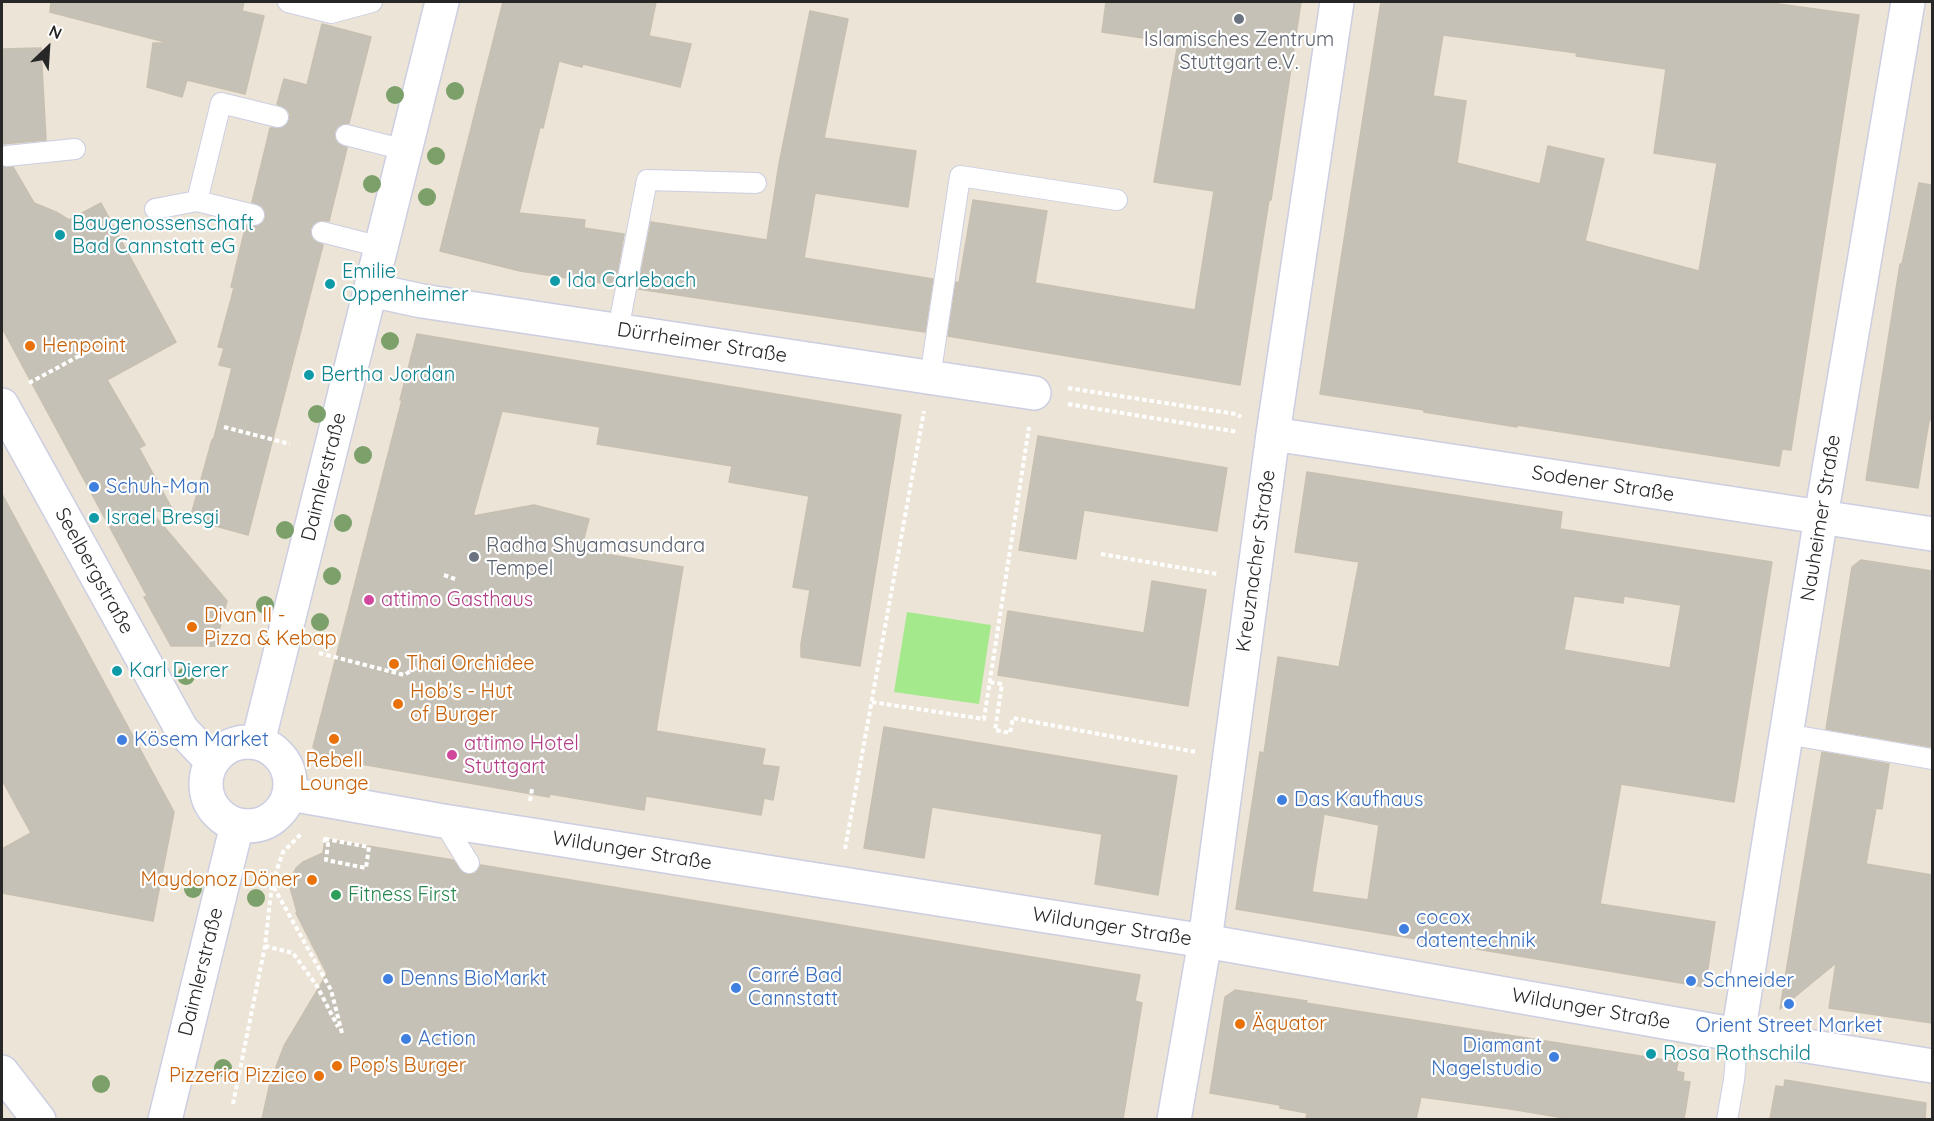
<!DOCTYPE html>
<meta charset="utf-8">
<style>
body{margin:0}
#map{position:relative;width:1934px;height:1121px;overflow:hidden;background:#ece4d6;font-family:Quicksand,sans-serif}
canvas{display:block}
.frame{position:absolute;inset:0;border:3px solid #272727;pointer-events:none}
.north{position:absolute;left:18px;top:18px;width:60px;height:60px;-webkit-text-stroke:4px #fff;paint-order:stroke;rotate:25deg;font-size:16px;font-weight:700;line-height:24px;text-align:center;color:#272727}
.north::after{content:'';display:block;margin:auto;width:21px;height:27px;background:#272727;clip-path:polygon(50% 0,100% 100%,50% 72%,0 100%)}
</style>
<div id="map">
<canvas width="1934" height="1121"></canvas>
<div class="frame"></div>
<div class="north">N</div>
</div>
<script>
const g = document.querySelector('canvas').getContext('2d');
g.lineJoin = 'round';
function fillPath(path, color) {
  g.fillStyle = color;
  g.fill(path, 'evenodd');
}
function stroke(path, color, width, dash) {
  g.strokeStyle = color;
  g.lineWidth = width;
  g.lineCap = dash ? 'butt' : 'round';
  g.setLineDash(dash || []);
  g.stroke(path);
}
function label(font, color, halo, rows, align = 'center') {
  g.font = font + ' Quicksand,sans-serif';
  g.lineWidth = 4.5;
  g.setLineDash([]);
  g.textBaseline = 'middle';
  g.strokeStyle = halo;
  g.fillStyle = color;
  for (const [text, x, y, turn = 0] of rows) {
    g.save();
    g.translate(x, y);
    g.rotate((+turn || 0) * Math.PI / 180);
    g.textAlign = isNaN(turn) ? turn : align;
    if (halo) g.strokeText(text, 0, 0);
    g.fillText(text, 0, 0);
    g.restore();
  }
}
fillPath(new Path2D(`
 M907,612L991,625L979,704L894,692Z`), '#a5e98d');
const building = new Path2D(`
 M51,2H244L242,11L264,16L245,94L187,80L182,97L147,87L153,43H169L50,12Z
 M503,2H656L649,36L691,44L680,87L583,64L582,67L559,61L543,128L540,127L519,213L585,220L584,228L624,234L615,285L520,271L440,251Z
 M1106,2H1301L1271,200H1269L1240,385L948,336L956,282L959,283L973,200L1047,211L1035,283L1195,310L1214,191L1154,182L1178,43L1102,32Z
 M1381,2H1764L1859,15L1791,450L1782,449L1779,466L1517,425V427L1424,412V410L1320,394ZM1443,35L1577,53L1576,56L1666,69L1654,153L1717,163L1699,271L1585,241L1604,159L1548,146L1540,184L1457,163L1466,101L1433,96Z
 M810,11L848,19L824,138L916,151L908,207L815,193L804,258L933,279L925,332L638,289L651,222L767,240L779,164Z
 M322,24L371,37L349,123L338,126L334,133L337,143L347,148L329,221H318L313,224L310,230L313,240L323,245L248,535L190,519L212,440L214,438L232,368L219,365L224,348L218,347L234,288L231,287L246,225L258,226L263,223L266,217L263,207L252,202L267,141L270,128H282L289,120L290,114L287,109L277,104L284,79L307,85Z
 M41,48L46,140L2,144V49Z
 M2,167H13L34,203L56,212L69,220L101,203L176,342L107,380L145,445L139,448L176,516L148,508L227,601L215,646H171L144,597L147,596L2,328Z
 M1919,183L1932,185V419L1929,421L1918,488L1866,480L1900,264H1902Z
 M417,334L901,415L860,666L801,657V644L810,590L793,587L809,496L729,482L732,466L597,444L600,427L502,411L473,516L534,505L589,519L581,550L683,567L656,731L765,749L762,765L779,767L773,800L764,798L761,815L646,796L644,810L550,794L549,797L321,757L313,747L402,400H400Z
 M1038,436L1227,468L1217,531L1084,510L1076,559L1019,550Z
 M1307,472L1562,512L1560,529L1772,562L1734,802L1621,784L1600,904L1715,922L1705,987L1236,909L1260,752L1264,753L1278,657L1339,667L1359,562L1295,552ZM1574,596L1623,603L1624,596L1681,605L1670,668L1564,650ZM1324,814L1379,825L1368,900L1312,892Z
 M2,494L174,812L153,921L2,893V849L31,833L2,780Z
 M1861,560L1932,571V747L1826,729L1852,567Z
 M1152,581L1206,590L1188,706L998,675L1008,611L1144,633Z
 M884,727L1177,776L1158,895L1095,884L1102,834L1002,818L932,807L924,858L864,848Z
 M1822,752L1889,764L1882,809L1876,808L1866,864L1932,875V1023L1829,1008L1836,963L1780,1009Z
 M325,839L453,860L463,873L469,875L476,873L481,865L1140,975L1135,1001L1142,1003L1123,1119H262L270,1083L284,1046L327,974L296,913L297,912L290,887L291,879L296,868L303,862L323,853Z
 M1235,990L1307,1001L1306,1003L1678,1062L1676,1071L1684,1073L1683,1081L1690,1082L1684,1119H1570L1510,1109L1421,1097L1416,1119H1306L1307,1113L1280,1108V1105L1210,1093L1225,997Z
 M1785,1080L1926,1103L1925,1119H1770L1776,1086L1784,1087Z`);
fillPath(building, '#c6c1b7');
stroke(building, '#c7c0b1', 1.5);
const service = new Path2D(`
 M288,2L331,13L372,2
 M346,135L405,150
 M7,156L75,149
 M197,201L254,215
 M155,209L197,201L221,103L278,117
 M322,232L381,247
 M618,330L647,180L756,183
 M930,378L960,176L1117,200
 M1786,734L1932,759
 M443,821L469,863
 M1727,1120L1734,1080L1738,1035`);
const minor = new Path2D(`
 M371,290L422,301L1034,393
 M2,405L182,730L203,752L213,760
 M1273,434L1932,534
 M290,794L443,821L1205,941L1738,1035L1932,1066
 M1738,1035L1821,517L1908,2
 M2,1072L39,1120
 M1174,1120L1205,941L1273,434L1337,2`);
const tertiary = new Path2D(`
 M206 784a42 42 0 1 1 84 0a42 42 0 1 1-84 0Z
 M258,742L442,2
 M165,1120L237,825`);
stroke(service, '#cccee2', 22);
stroke(minor, '#cccee2', 36);
stroke(tertiary, '#cccee2', 36);
stroke(new Path2D(`
 M29,383L94,348
 M1068,388L1236,414L1241,417
 M1068,404L1238,432
 M224,427L290,444
 M1101,554L1217,574
 M444,575L455,579
 M319,653L404,675L426,662
 M990,682L1002,684L995,730L1010,733L1013,718L1196,752
 M872,702L984,719L1029,427
 M530,801L532,789
 M325,839L369,847L366,868L326,860L328,844L324,843Z
 M845,849L924,411
 M261,881L272,884L331,990L342,1033
 M265,946L293,953L317,986L338,1027
 M233,1104L265,946L272,884L283,852L302,833`), '#fff', 4, [4.5, 3]);
stroke(service, '#fff', 20);
stroke(minor, '#fff', 33);
stroke(tertiary, '#fff', 33);
g.fillStyle = '#7ba06a';
for (const [x, y] of [
 [455,91],
 [395,95],
 [436,156],
 [372,184],
 [427,197],
 [390,341],
 [317,414],
 [363,455],
 [343,523],
 [285,530],
 [332,576],
 [265,605],
 [320,622],
 [186,676],
 [193,889],
 [256,898],
 [223,1068],
 [101,1084]
]) {
  g.beginPath();
  g.arc(x, y, 9, 0, 2 * Math.PI);
  g.fill();
}
for (const [x, y, r, color] of [
 [1239,19,6,"#6b7280"],
 [60,235,6,"#0f9aa8"],
 [555,281,6,"#0f9aa8"],
 [330,284,6,"#0f9aa8"],
 [30,346,6,"#e8710a"],
 [309,375,6,"#0f9aa8"],
 [94,487,6,"#3f7fe0"],
 [94,518,6,"#0f9aa8"],
 [474,557,6,"#6b7280"],
 [369,600,6,"#d1479c"],
 [192,627,6,"#e8710a"],
 [394,664,6,"#e8710a"],
 [117,671,6,"#0f9aa8"],
 [398,704,6,"#e8710a"],
 [334,739,6,"#e8710a"],
 [122,740,6,"#3f7fe0"],
 [452,755,6,"#d1479c"],
 [1282,800,6,"#3f7fe0"],
 [312,880,6,"#e8710a"],
 [336,895,6,"#2e9e5b"],
 [1404,929,6,"#3f7fe0"],
 [388,979,6,"#3f7fe0"],
 [1691,981,6,"#3f7fe0"],
 [736,988,6,"#3f7fe0"],
 [1789,1004,6,"#3f7fe0"],
 [1240,1024,6,"#e8710a"],
 [406,1039,6,"#3f7fe0"],
 [1651,1054,6,"#0f9aa8"],
 [1554,1057,6,"#3f7fe0"],
 [337,1066,6,"#e8710a"],
 [319,1076,6,"#e8710a"]
]) {
  const dot = new Path2D();
  dot.arc(x, y, r, 0, 2 * Math.PI);
  g.fillStyle = color;
  g.fill(dot);
  stroke(dot, '#fff', 2);
}
label('20px', '#5b616d', '#fff', [
 ["Islamisches Zentrum",1239,40],
 ["Stuttgart e.V.",1239,63],
 ["Radha Shyamasundara",486,546,"left"],
 ["Tempel",486,569,"left"]
]);
label('20px', '#0d838f', '#fff', [
 ["Baugenossenschaft",72,224],
 ["Bad Cannstatt eG",72,247],
 ["Emilie",342,272],
 ["Oppenheimer",342,295],
 ["Ida Carlebach",567,281],
 ["Bertha Jordan",321,375],
 ["Israel Bresgi",106,518],
 ["Karl Dierer",129,671],
 ["Rosa Rothschild",1663,1054]
], 'left');
label('20px', '#272727', '#fff', [
 ["Dürrheimer Straße",702,343,9],
 ["Daimlerstraße",324,477,-76],
 ["Sodener Straße",1603,484,9],
 ["Nauheimer Straße",1821,518,-81],
 ["Kreuznacher Straße",1256,561,-82],
 ["Seelbergstraße",94,571,61],
 ["Wildunger Straße",632,851,9],
 ["Wildunger Straße",1112,927,9],
 ["Daimlerstraße",201,972,-76],
 ["Wildunger Straße",1591,1009,10]
]);
label('20px', '#c56008', '#fff', [
 ["Henpoint",42,346],
 ["Divan II -",204,616],
 ["Pizza & Kebap",204,639],
 ["Thai Orchidee",406,664],
 ["Hob's - Hut",410,692],
 ["of Burger",410,715],
 ["Rebell",334,761,"center"],
 ["Lounge",334,784,"center"],
 ["Maydonoz Döner",300,880,"right"],
 ["Äquator",1252,1024],
 ["Pop's Burger",349,1066],
 ["Pizzeria Pizzico",307,1076,"right"]
], 'left');
label('20px', '#366cbe', '#fff', [
 ["Schuh-Man",106,487],
 ["Kösem Market",134,740],
 ["Das Kaufhaus",1294,800],
 ["cocox",1416,918],
 ["datentechnik",1416,941],
 ["Carré Bad",748,976],
 ["Cannstatt",748,999],
 ["Denns BioMarkt",400,979],
 ["Schneider",1703,981],
 ["Orient Street Market",1789,1026,"center"],
 ["Action",418,1039],
 ["Diamant",1542,1046,"right"],
 ["Nagelstudio",1542,1069,"right"]
], 'left');
label('20px', '#b23c85', '#fff', [
 ["attimo Gasthaus",381,600],
 ["attimo Hotel",464,744],
 ["Stuttgart",464,767]
], 'left');
label('20px', '#27864d', '#fff', [
 ["Fitness First",348,895]
], 'left');
</script>
